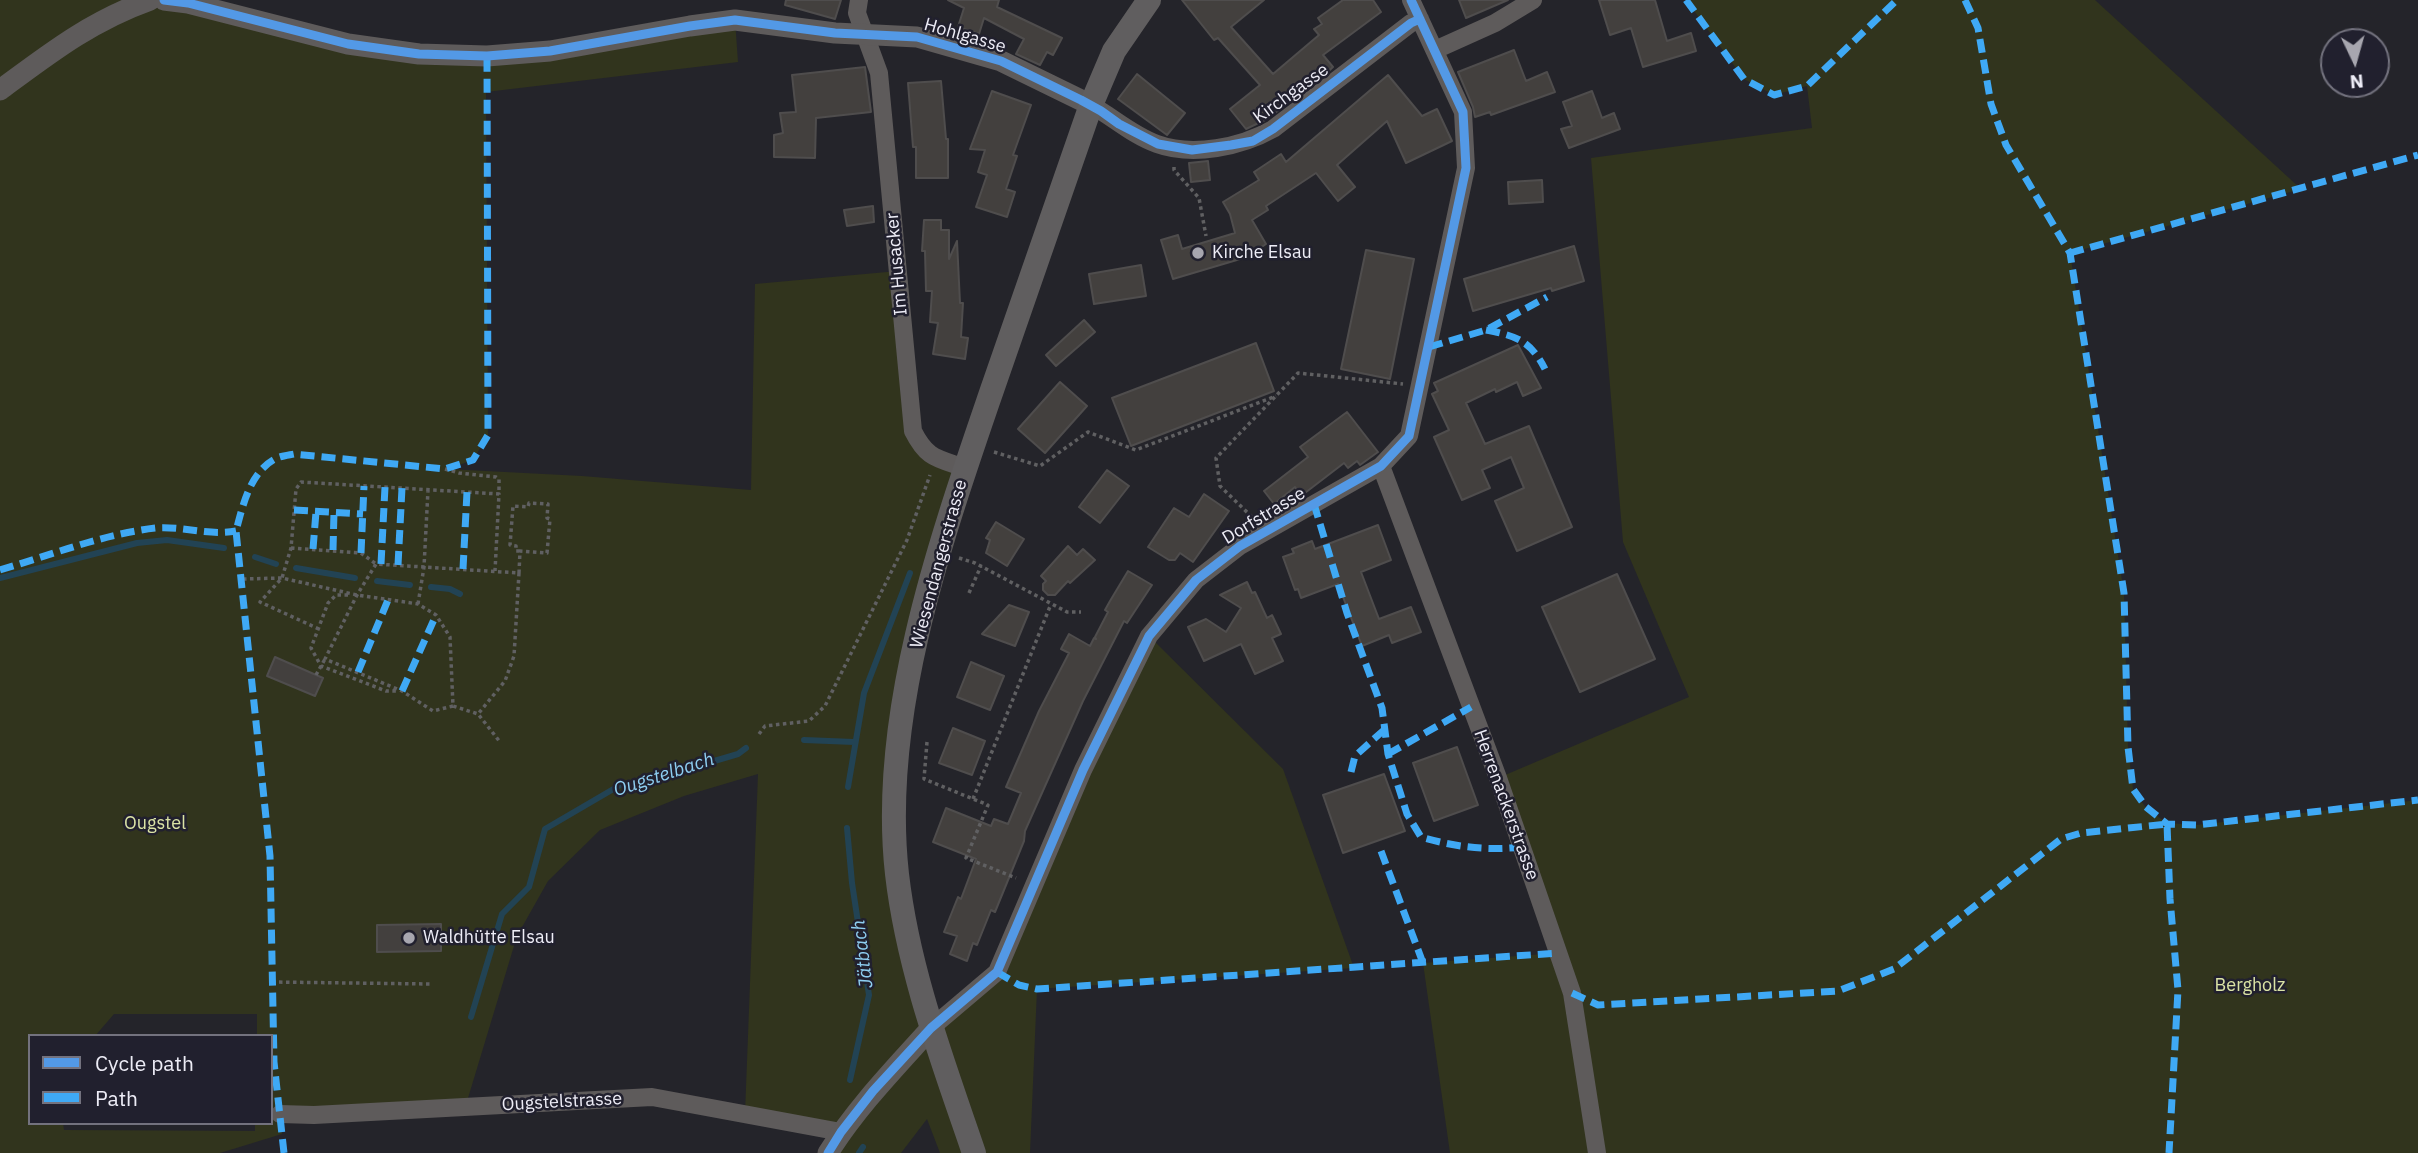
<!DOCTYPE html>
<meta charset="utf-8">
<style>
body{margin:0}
#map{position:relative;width:2418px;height:1153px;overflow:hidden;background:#24242a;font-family:"IBM Plex Sans",sans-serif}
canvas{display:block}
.legend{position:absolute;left:28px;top:1034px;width:245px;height:91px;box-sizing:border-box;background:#21202e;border:2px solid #73727e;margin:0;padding:9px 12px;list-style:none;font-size:21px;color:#edecf6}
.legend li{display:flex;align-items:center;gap:14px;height:35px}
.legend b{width:35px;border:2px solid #73727e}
.north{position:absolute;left:2320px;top:28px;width:70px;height:70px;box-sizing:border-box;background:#21202e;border:2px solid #73727e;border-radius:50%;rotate:175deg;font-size:19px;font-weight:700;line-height:28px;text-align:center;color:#edecf6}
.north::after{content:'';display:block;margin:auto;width:24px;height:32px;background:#a7a6af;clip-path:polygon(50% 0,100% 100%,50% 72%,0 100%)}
</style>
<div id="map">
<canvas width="2418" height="1153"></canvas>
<ul class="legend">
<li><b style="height:9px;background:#5399e6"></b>Cycle path</li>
<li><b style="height:9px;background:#3fa9f5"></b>Path</li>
</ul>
<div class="north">N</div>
</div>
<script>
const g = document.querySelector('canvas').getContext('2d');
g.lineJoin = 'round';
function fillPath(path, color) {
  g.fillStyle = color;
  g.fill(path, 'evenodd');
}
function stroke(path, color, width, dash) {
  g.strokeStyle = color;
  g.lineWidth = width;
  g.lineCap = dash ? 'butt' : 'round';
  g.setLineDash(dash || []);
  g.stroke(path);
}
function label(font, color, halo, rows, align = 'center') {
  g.font = font + ' "IBM Plex Sans",sans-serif';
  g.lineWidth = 5;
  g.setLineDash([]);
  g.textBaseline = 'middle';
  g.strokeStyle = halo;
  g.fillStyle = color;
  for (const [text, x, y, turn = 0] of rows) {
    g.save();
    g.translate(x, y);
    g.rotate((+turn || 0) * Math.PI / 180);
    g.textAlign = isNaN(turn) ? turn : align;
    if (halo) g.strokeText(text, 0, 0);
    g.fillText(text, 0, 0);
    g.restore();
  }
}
fillPath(new Path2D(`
 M0,0H164L348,44L487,56L735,20L738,62L486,92L488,435L473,460L447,469L582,476L751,490L755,284L898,271L913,431L965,468L938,550L894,804L931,1027L997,972L1149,636L1283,769L1354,968L1037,989L1030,1153H940L927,1119L901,1153H828L840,1133L745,1114L758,774L684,796L600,830L548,881L517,936L465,1108L280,1114L282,1134L220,1153H0ZM441,924V951L377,952V925ZM114,1014H257V1036H271V1123H255V1131L64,1130L63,1123H30V1036H95Z
 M1686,0H2095L2301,189L2070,253L2124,593L2128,747L2133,789L2146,808L2167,823L2196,825L2418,800V1153H1450L1423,963L1558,953L1498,778L1689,697L1623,542L1591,158L1812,128L1807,86L1774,95L1744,79Z`), '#31341d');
stroke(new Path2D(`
 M255,557L276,564
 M296,568L355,578
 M0,578L137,543L167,540L224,548
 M377,581L410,585
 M431,587L450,589L460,594
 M804,740L854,742
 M848,787L864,693L910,573
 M847,828L852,883L869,995L850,1080
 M471,1017L502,914L529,887L545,829L622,784L644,785L660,777L738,754L746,748
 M859,1153L863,1147`), '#224354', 6);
const building = new Path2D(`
 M786,0H841L835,19L785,5Z
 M948,0H999L997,7L1062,38L1053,55L1047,52L1040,65L1016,54L1024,39L984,18L979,34L958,27L964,8Z
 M1182,0H1264L1231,27L1273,74L1319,35L1314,29L1322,24L1318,18L1343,0H1373L1381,12L1323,55L1333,67L1321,78L1267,119L1246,129L1230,109L1260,85L1218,38L1214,40Z
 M1459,0H1508L1466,18Z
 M1599,0H1655L1667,41L1691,33L1696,51L1643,67L1631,28L1610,35Z
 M1514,50L1526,81L1547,72L1555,92L1491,115L1490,112L1475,117L1473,107L1458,72Z
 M865,67L871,112L816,118L815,158L774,157V135L783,133L780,113L796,112L792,75Z
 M1137,74L1185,113L1167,135L1118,99Z
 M1388,75L1422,116L1437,109L1452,141L1406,163L1387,121L1337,165L1355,187L1338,201L1316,173L1266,206L1268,210L1252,220L1266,244L1247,257L1173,279L1161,240L1178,235L1182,249L1235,233L1230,214L1223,202L1259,180L1254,172L1281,154L1286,162Z
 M941,81L946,139H948V178H916V147H913L908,83Z
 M992,91L1031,105L1013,155L1017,156L1006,189L1015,192L1007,217L976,207L987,175L978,172L985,150L970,149Z
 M1592,91L1602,118L1614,113L1620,129L1569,148L1561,129L1572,126L1563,102Z
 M1208,161L1210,180L1191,182L1189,163Z
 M1542,180L1543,202L1509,204L1508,182Z
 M873,206L874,222L847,226L844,210Z
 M924,220H941V230H949V259L957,241L960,303H963L961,337L968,338L965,359L933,354L938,323L930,322L932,291H926L925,251H922Z
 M1574,246L1584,281L1552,291L1551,288L1473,311L1464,279Z
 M1366,250L1414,259L1390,379L1341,369Z
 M1141,265L1146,296L1094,304L1089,274Z
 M1084,320L1095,332L1056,366L1046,355Z
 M1256,343L1274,391L1131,446L1112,398Z
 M1518,345L1541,388L1523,396L1517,382L1496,392L1495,389L1466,403L1485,444L1529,426L1572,527L1517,551L1495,501L1524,488L1511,457L1482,470L1490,488L1462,500L1434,437L1449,430L1432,394L1438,391L1434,383Z
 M1060,382L1087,406L1045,453L1018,429Z
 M1347,412L1378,452L1360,465L1357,461L1348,468L1344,463L1301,496L1295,487L1274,504L1264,491L1308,457L1300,447Z
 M1107,470L1129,486L1100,523L1079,507Z
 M1204,494L1229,511L1193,562L1180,553L1175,560H1169L1148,547L1174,508L1189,517Z
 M996,522L1024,539L1007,566L986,553L990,540L986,538Z
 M1378,525L1391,560L1361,572L1379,619L1411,607L1421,632L1392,643L1389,635L1362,646L1338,584L1301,598L1298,589L1295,590L1283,557L1294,553L1292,549L1312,541L1315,549Z
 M1068,546L1077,555L1083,549L1095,560L1070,583L1068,581L1055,595H1048L1043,590V584L1046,581L1041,576Z
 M1128,571L1152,585L1127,623L1124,621L1083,701L1025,831L1024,841L995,912L991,910L977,945L973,943L967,961L950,954L957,936L944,932L958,897L961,899L976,859L933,842L946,808L991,826L994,819L1008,824L1021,793L1006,787L1039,711L1069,653L1061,649L1069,634L1090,646L1094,638L1096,639L1095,637L1108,612L1105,610L1110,601Z
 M1617,574L1655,659L1580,692L1542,607Z
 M1247,582L1252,593L1255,592L1267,618L1272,615L1281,634L1272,638L1283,661L1255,674L1241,644L1204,661L1188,627L1206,619L1226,632L1241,608L1220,595Z
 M1009,605L1029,612L1015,646L982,634Z
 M275,657L323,678L315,696L267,676Z
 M971,662L1004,676L990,710L957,697Z
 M953,728L985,741L972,775L939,763Z
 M1457,747L1478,805L1434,821L1413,763Z
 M1384,774L1405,831L1343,853L1323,795Z
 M441,924V951L377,952V925Z`);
fillPath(building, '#43403e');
stroke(building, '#4f4d4d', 2);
stroke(new Path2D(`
 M1174,167V170L1199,198L1206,236
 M994,452L1040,466L1088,432L1136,450L1276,396
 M445,469L459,473L496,477L499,479V494
 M1252,517L1220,486L1216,458L1298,373L1403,384
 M291,548L361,553L376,564
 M959,558L975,563L1067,612H1081
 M519,573L520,551L547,553L550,519L547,518L548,504L529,503L528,507L513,506L510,545L516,546V551H520
 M243,579L282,578L357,595L418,604L436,615L450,637L453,706L478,714L500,742
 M969,593L981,566
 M348,595H336L328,603L311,648L321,666L386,691H398
 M418,604L424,567L428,490
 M319,629L260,602L282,578L291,548L296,489L301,482L499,494L495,571
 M316,675L325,659
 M453,706L433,711L402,691L325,659L357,595L376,564L519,573L514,656L505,681L478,714
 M759,734L765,726L809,721L825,706L907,540L930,475
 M927,742L924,779L988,805L966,858L1016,878
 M973,799L1051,604
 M272,982L430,984`), '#606062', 3.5, [3.5, 3.5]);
stroke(new Path2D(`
 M859,0L857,13L879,73L913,431C927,459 937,458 965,468
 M1435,50L1495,23L1533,0
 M1091,105C1113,117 1132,135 1157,144C1193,157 1241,147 1273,129L1411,23L1420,19
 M1381,466L1498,778L1572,993L1597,1153
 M931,1028L997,972L1083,770L1149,636L1196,580L1240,546L1381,466L1409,436L1466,168L1463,112L1411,0
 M280,1114L314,1115L652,1097L841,1132`), '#5e5b5b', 18);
stroke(new Path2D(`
 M164,0L188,3L348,44L419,54L487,56L550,51L690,26L735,20L835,33L917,37L1001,61L1091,105
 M0,90C50,53 91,21 150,0
 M828,1153C857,1107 895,1068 931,1028`), '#5e5b5b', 21);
stroke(new Path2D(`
 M974,1153C943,1062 908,970 897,874C879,714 941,539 992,390C1025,295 1058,200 1091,105L1114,51L1149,0`), '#605e5f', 24);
stroke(new Path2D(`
 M1686,0L1744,79L1774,95L1807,86L1897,0
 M1965,0L1978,28L1991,104L2006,145L2070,253L2124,593L2128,747L2133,789L2146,807L2167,824L2196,825L2418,800
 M2070,253L2418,155
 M1486,330C1516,336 1530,340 1545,369
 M1429,347L1486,330L1547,297
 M1314,504L1347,613L1382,708L1388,754L1407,814L1421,837C1455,847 1487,851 1522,847
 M294,510L363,514
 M313,549L316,512
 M333,550L334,512
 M361,553L364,486
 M381,564L385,487
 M398,565L402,488
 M463,569L467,492
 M0,570C51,555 103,534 156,528C183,526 208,536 236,531
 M358,672L388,600
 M402,691L436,615
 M1388,754L1471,707
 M1351,772L1355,756L1384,730
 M1381,851L1423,963
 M997,972L1019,985L1037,989L1558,953
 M1572,993L1598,1005L1838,991L1894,969L2061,839L2081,833L2167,824L2170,899L2178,990L2169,1153
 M284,1153L274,1062L270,856L236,531C243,505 250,471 277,458C281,456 289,455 294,454L445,469L473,460L488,435L487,56`), '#3fa9f5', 7, [14, 7]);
stroke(new Path2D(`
 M164,0L188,3L348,44L419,54L487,56L550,51L690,26L735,20L835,33L917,37L1001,61L1081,100L1101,111L1119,124L1158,144L1192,150L1231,145L1253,141L1273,129L1411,23L1420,19
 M828,1153L841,1132L873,1091L931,1028L997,972L1083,770L1149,636L1196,580L1240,546L1381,466L1409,436L1466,168L1463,112L1411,0`), '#5399e6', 9);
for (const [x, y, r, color] of [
 [1198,253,7,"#a7a6af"],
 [409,938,7,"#a7a6af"]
]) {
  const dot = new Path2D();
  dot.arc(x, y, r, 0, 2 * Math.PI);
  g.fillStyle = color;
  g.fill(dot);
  stroke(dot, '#21202e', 2.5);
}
label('18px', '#edecf6', '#21202e', [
 ["Hohlgasse",965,36,16],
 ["Kirchgasse",1291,94,-36],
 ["Im Husacker",897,264,-95],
 ["Dorfstrasse",1264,516,-31],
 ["Wiesendangerstrasse",939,564,-75],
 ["Herrenackerstrasse",1506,805,70],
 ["Ougstelstrasse",562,1102,-3]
]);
label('18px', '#edecf6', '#21202e', [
 ["Kirche Elsau",1212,253],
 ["Waldhütte Elsau",423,938]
], 'left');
label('18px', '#dbe3a5', '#21202e', [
 ["Ougstel",155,824],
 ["Bergholz",2250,986]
]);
label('italic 19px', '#8ecef1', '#21202e', [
 ["Ougstelbach",664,775,-18],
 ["Jätbach",863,954,-97]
]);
</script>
